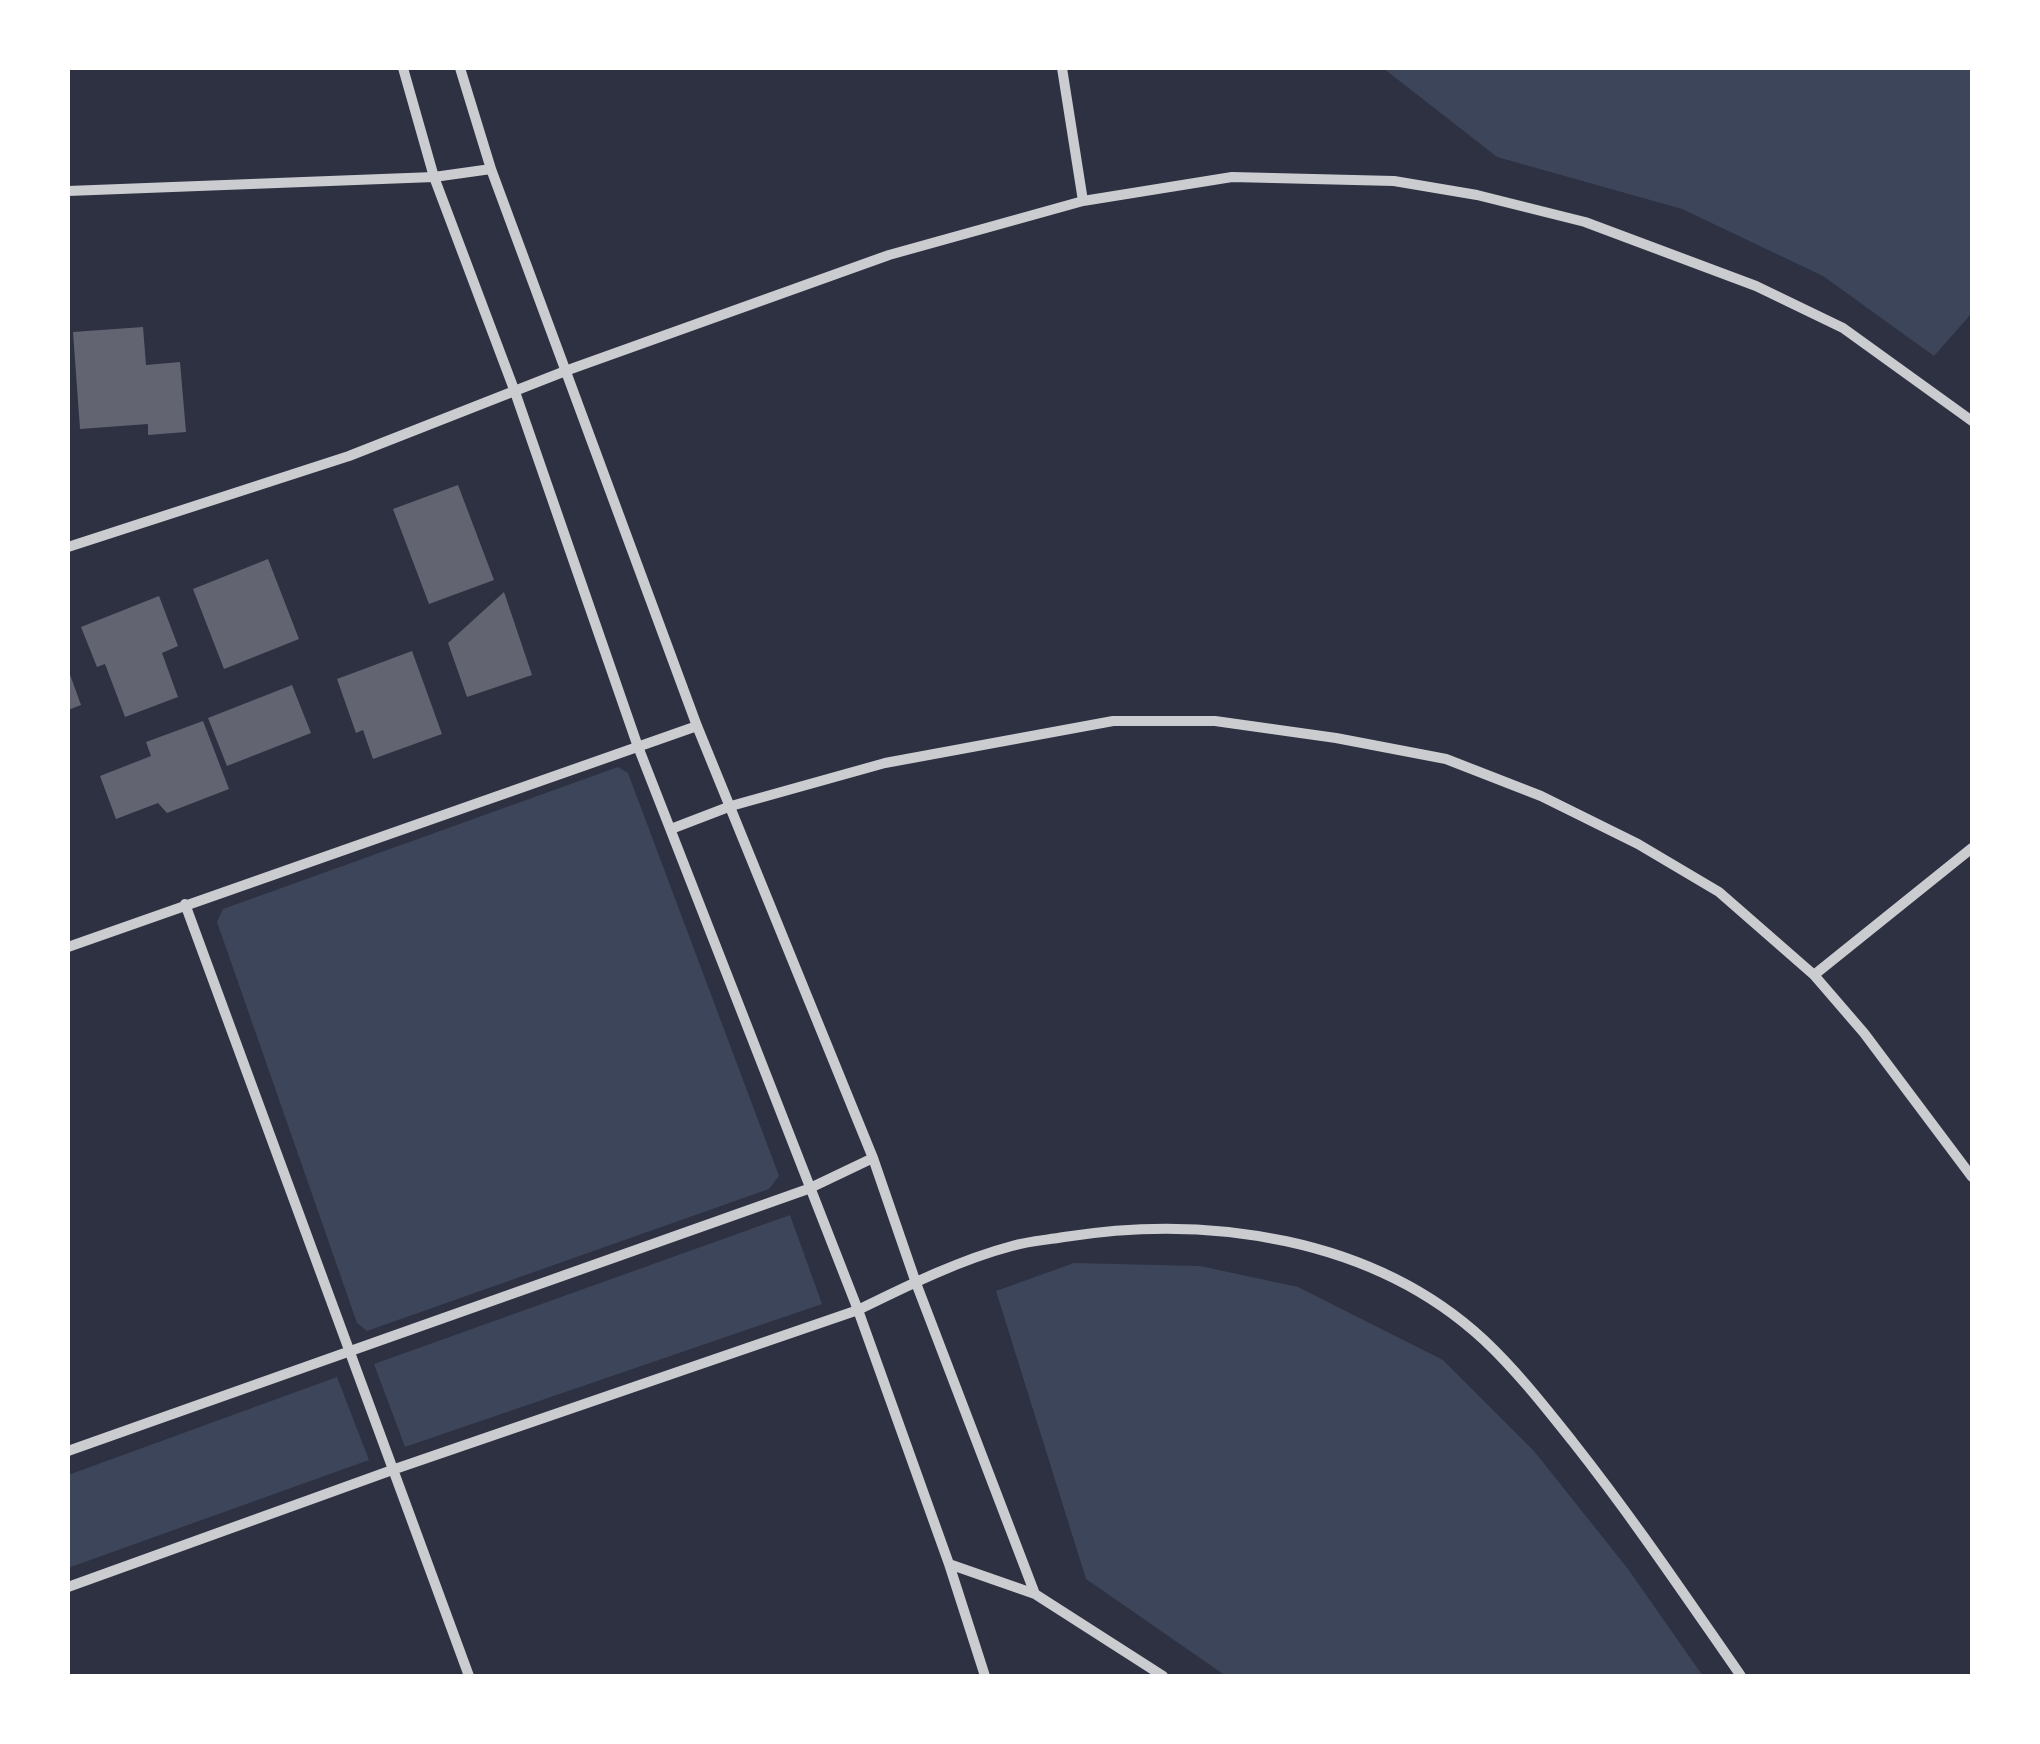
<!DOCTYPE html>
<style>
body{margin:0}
#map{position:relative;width:2040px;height:1744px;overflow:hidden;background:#2d3142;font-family:Rubik,sans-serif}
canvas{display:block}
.frame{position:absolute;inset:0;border:70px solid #fff;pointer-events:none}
</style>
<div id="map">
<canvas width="2040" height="1744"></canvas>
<div class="frame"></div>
</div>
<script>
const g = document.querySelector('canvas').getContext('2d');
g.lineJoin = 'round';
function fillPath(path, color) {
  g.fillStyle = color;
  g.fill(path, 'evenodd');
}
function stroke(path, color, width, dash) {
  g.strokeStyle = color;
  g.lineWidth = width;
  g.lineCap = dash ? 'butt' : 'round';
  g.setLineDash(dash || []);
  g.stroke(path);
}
fillPath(new Path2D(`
 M1383,68H1972V313L1934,356L1823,276L1682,209L1497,157Z
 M618,767L628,773L779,1176L769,1189L367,1331L357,1323L217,922L223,909Z
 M790,1215L822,1304L405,1447L374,1364Z
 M1074,1263L1200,1266L1298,1287L1443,1360L1534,1451L1628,1569L1703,1676H1226L1086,1579L996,1291Z
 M337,1377L369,1460L68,1568V1475Z`), '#3c4559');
fillPath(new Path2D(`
 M143,327L146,365L180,362L186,432L148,435V424L80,429L73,332Z
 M458,485L494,580L429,604L393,509Z
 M268,559L299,639L224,669L193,589Z
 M504,592L532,675L467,697L448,643Z
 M159,596L178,646L162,653L178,697L125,717L105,664L97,667L81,627Z
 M412,651L442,734L373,759L363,730L356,733L337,679Z
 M68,669L81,705L68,710Z
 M292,685L311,733L227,766L208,718Z
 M203,721L229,789L167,813L158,803L116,819L100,776L151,756L146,742Z`), '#626471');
stroke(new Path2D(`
 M403,68L434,177L515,392L637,744L858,1310L949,1564L985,1676
 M460,68L491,169L697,726L873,1158L916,1283L1035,1594
 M1062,68L1083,201
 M68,191L434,177L491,169
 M68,547L349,456L568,370L889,255L1083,201L1232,177L1394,181L1477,195L1585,222L1756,286L1843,328L1972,421
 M671,829L731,806L885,763L1113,721H1215L1336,738L1446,759L1541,796L1638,844L1719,892L1814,975L1864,1033L1972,1177
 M185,904L469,1676
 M68,947L697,726
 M1814,975L1972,848
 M68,1451L808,1189L873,1158
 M949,1564L1035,1594L1163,1676
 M68,1587L395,1469L858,1310C907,1286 959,1260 1012,1246C1029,1241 1047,1240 1064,1237C1208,1214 1373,1237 1484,1340C1517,1371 1545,1407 1573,1442C1633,1518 1686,1597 1741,1676`), '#caccd0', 10);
</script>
